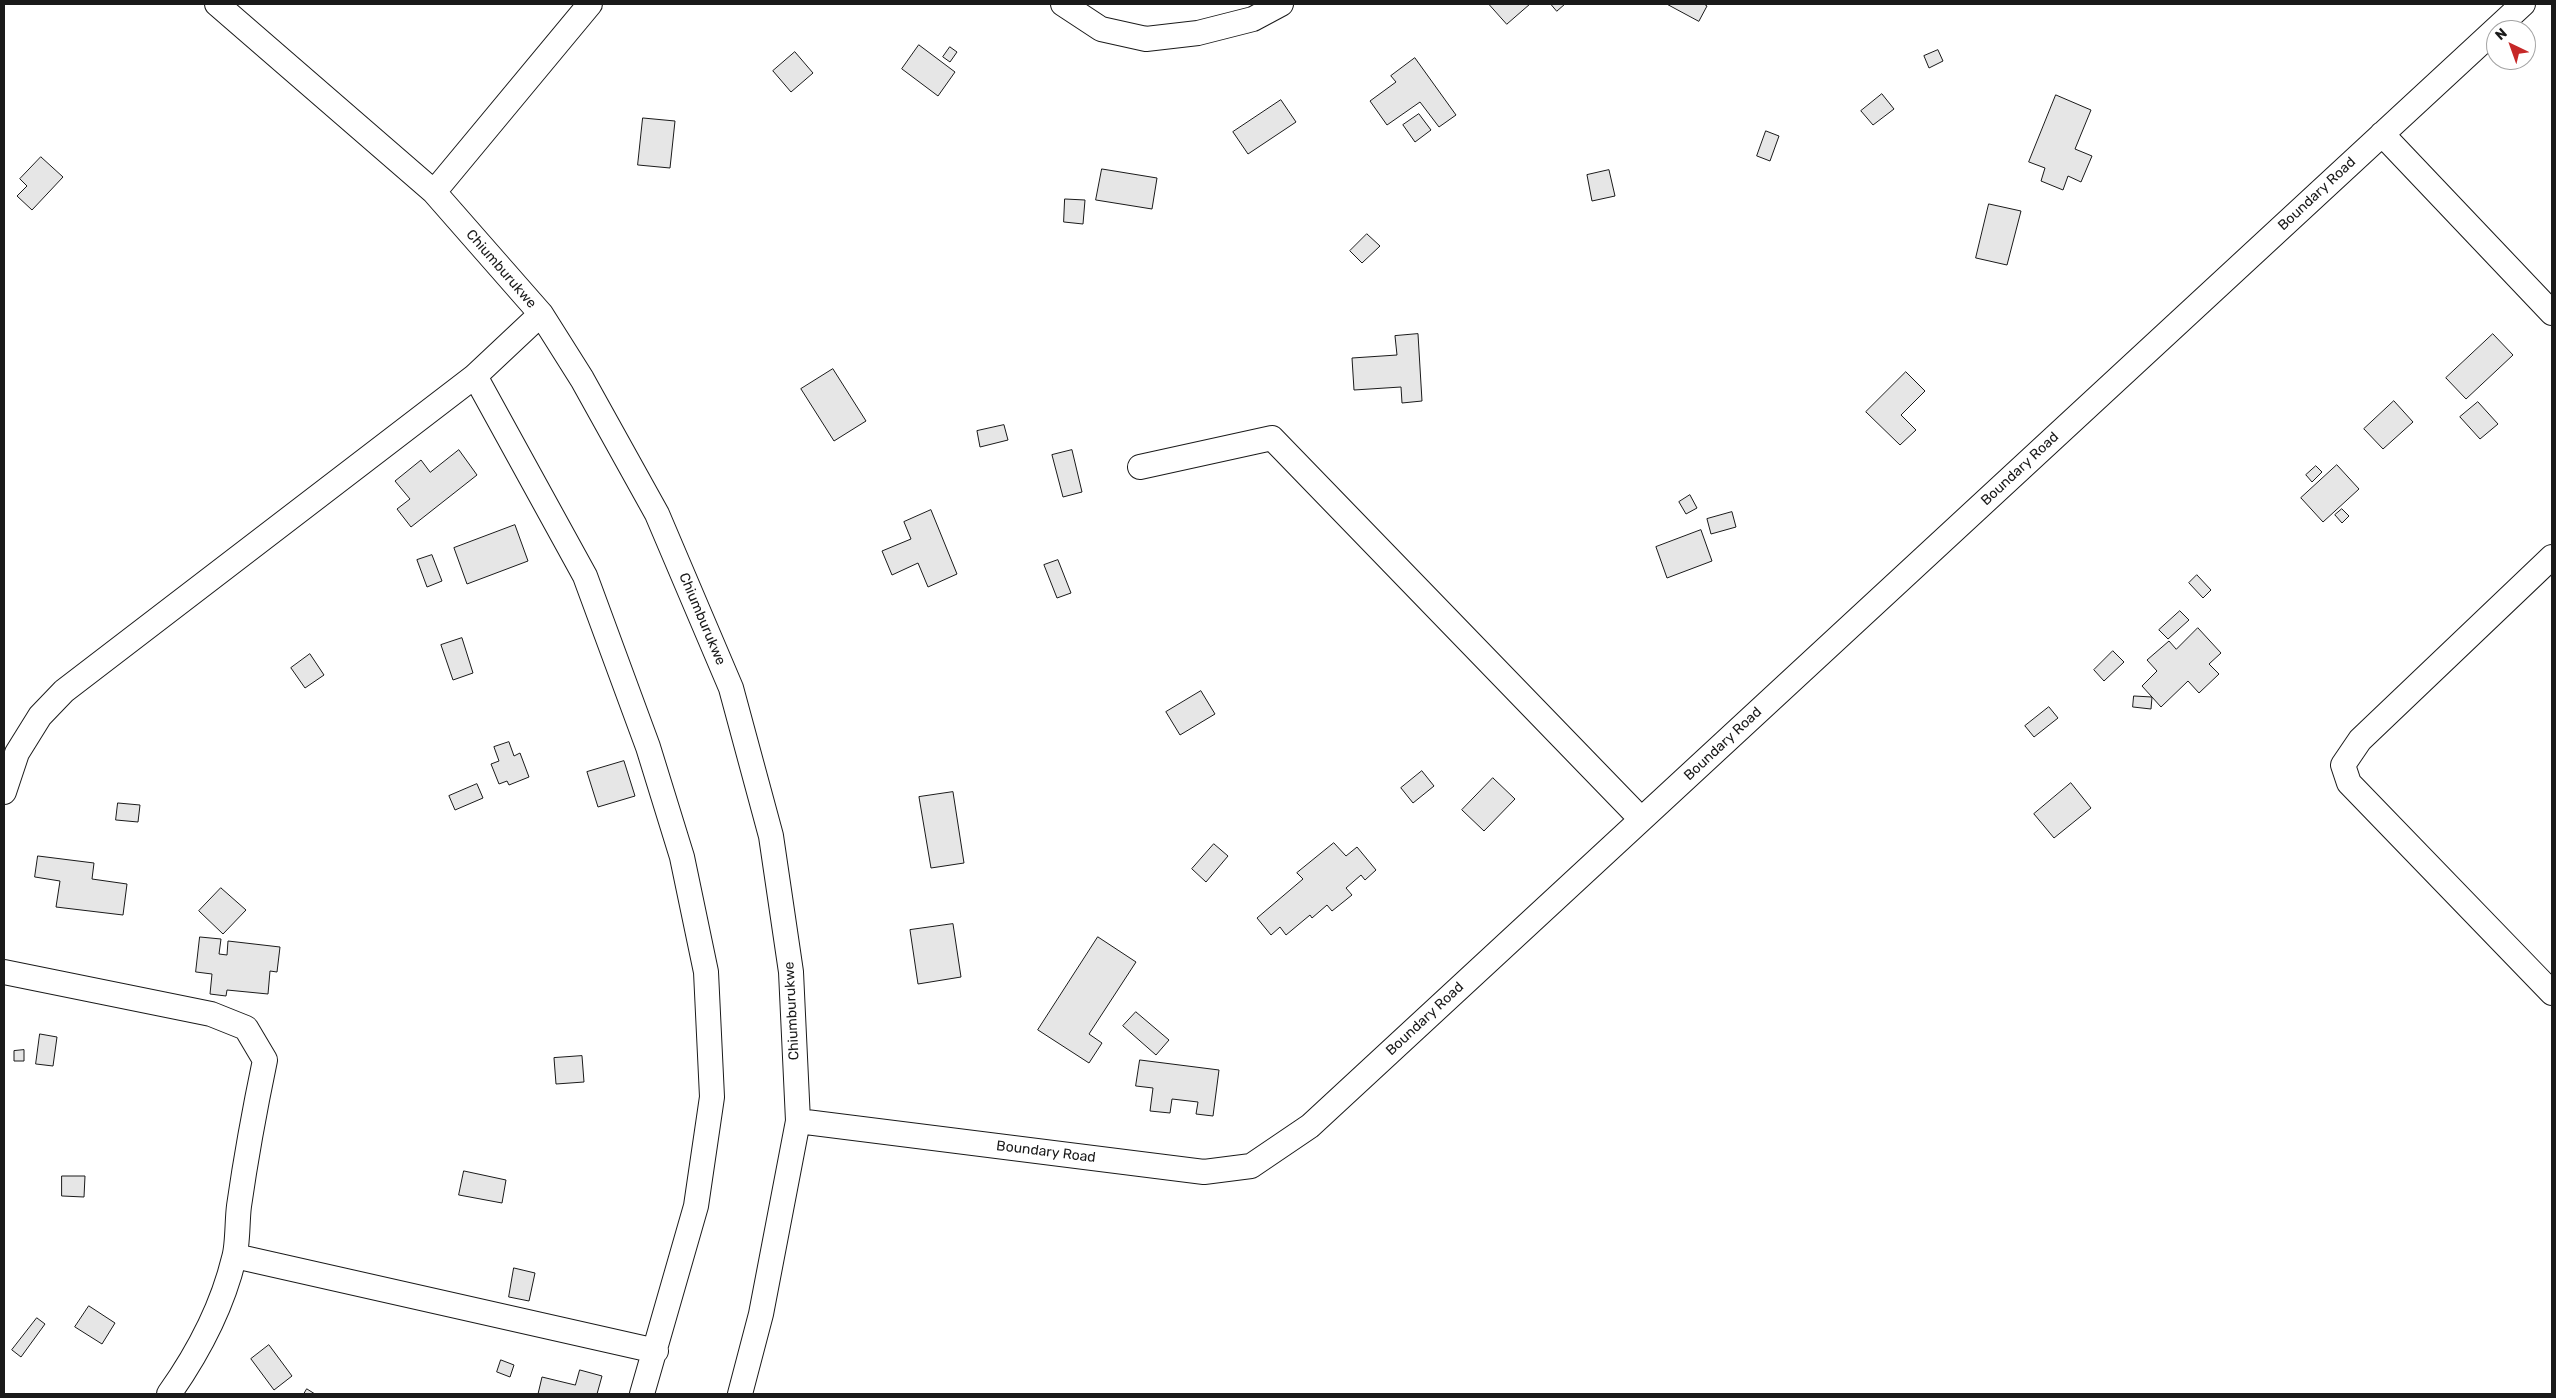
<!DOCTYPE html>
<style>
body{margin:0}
#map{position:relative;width:2556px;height:1398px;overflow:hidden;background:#fff;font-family:Rubik,sans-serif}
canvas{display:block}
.frame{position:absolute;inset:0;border:5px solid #1a1a1a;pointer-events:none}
.north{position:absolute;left:2486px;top:20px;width:50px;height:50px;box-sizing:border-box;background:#fff;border:1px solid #a3a3a3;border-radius:50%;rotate:318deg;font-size:14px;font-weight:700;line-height:20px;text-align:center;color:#1a1a1a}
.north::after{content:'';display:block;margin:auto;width:18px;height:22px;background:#c62828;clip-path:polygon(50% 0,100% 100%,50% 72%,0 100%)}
</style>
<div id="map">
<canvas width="2556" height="1398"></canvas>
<div class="frame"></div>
<div class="north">N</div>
</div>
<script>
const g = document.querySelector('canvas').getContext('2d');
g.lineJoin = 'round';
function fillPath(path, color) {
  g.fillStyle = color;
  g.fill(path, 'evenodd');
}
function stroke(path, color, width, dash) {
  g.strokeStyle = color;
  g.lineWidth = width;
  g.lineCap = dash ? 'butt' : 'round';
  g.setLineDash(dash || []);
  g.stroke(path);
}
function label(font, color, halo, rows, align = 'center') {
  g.font = font + ' Rubik,sans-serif';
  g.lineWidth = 4;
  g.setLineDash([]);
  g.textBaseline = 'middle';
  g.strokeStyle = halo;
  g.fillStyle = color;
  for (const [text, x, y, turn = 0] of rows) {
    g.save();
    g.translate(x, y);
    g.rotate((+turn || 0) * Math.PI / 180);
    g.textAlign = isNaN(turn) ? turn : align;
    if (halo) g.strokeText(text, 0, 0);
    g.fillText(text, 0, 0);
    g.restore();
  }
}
const building = new Path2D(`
 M1489,4H1530L1507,24Z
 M1551,4H1565L1557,11Z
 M1667,4H1704L1707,6L1699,21Z
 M919,45L955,72L938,96L902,69Z
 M950,47L957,52L950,62L943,57Z
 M1938,50L1943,61L1929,68L1924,56Z
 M795,52L813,73L791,92L773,71Z
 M1415,58L1456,115L1439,127L1420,102L1387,125L1370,101L1396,82L1391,76Z
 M1882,94L1894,109L1873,125L1861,111Z
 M2056,95L2091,110L2075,149L2092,156L2081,182L2068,176L2063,190L2041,181L2045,168L2029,162Z
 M1281,100L1296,122L1248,154L1233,132Z
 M1419,114L1431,130L1415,142L1403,125Z
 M643,118L675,121L670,168L638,165Z
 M1766,131L1779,136L1770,161L1757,156Z
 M41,157L63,177L32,210L17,196L27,186L20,179Z
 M1102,169L1157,178L1152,209L1096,200Z
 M1609,170L1615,196L1592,201L1587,175Z
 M1065,199L1085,200L1083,224L1064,222Z
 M1989,204L2021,211L2007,265L1976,258Z
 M1367,234L1380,246L1362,263L1350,251Z
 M1418,334L1422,401L1402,403L1401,387L1354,390L1352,358L1397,355L1395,336Z
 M2493,334L2513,355L2466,399L2446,378Z
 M833,369L866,421L834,441L801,389Z
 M1906,372L1925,391L1901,415L1916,430L1900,445L1866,412Z
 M2394,401L2413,422L2383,449L2364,429Z
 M2478,402L2498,424L2480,439L2460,417Z
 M1004,425L1008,440L980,447L977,431Z
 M459,450L477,475L411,527L397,509L410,499L395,481L421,460L430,472Z
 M1072,450L1082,492L1063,497L1052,455Z
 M2337,465L2359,489L2323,522L2301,498Z
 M2316,466L2322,472L2312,482L2306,475Z
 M1690,495L1697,508L1686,514L1679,502Z
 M2342,509L2349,516L2342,523L2335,515Z
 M931,510L957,574L928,587L918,563L892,575L882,551L911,539L904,522Z
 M1732,512L1736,527L1711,534L1707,519Z
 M515,525L528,561L467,584L454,548Z
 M1701,530L1712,561L1667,578L1656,547Z
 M432,555L442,581L427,587L417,560Z
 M1058,560L1071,593L1057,598L1044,565Z
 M2197,575L2211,590L2203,598L2189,583Z
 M2180,611L2189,620L2168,639L2159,630Z
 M2198,628L2221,653L2209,664L2219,674L2199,693L2188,681L2161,707L2142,686L2157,671L2147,660L2169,641L2176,649Z
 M462,638L473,673L453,680L441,645Z
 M2113,651L2124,662L2104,681L2094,670Z
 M310,654L324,675L305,688L291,668Z
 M1201,691L1215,714L1180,735L1166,712Z
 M2134,696L2152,697L2151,709L2133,707Z
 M2049,707L2058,718L2034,737L2025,726Z
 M509,742L514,756L520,753L529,777L509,785L507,781L499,784L491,764L499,761L494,747Z
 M624,761L635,796L598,807L587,772Z
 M1422,771L1434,786L1413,803L1401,788Z
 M1493,778L1515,799L1484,831L1462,810Z
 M2071,783L2091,808L2054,838L2034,814Z
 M477,784L483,798L455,810L449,796Z
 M953,792L964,863L931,868L919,797Z
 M118,803L140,805L138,822L116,820Z
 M1334,843L1346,856L1357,847L1376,870L1365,880L1361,875L1346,888L1352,895L1332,911L1327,905L1312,918L1310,915L1286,935L1280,927L1271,935L1257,918L1303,879L1297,873Z
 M1214,844L1228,856L1206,882L1192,869Z
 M38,856L94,863L92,879L127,884L123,915L56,907L60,881L35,877Z
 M221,888L246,910L223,934L199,911Z
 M953,924L961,977L918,984L910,930Z
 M200,937L221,939L219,954L227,955L228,941L280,947L277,972L270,971L268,994L227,990L226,996L210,994L212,974L196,972Z
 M1098,937L1136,962L1089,1034L1102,1043L1089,1063L1038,1030Z
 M1136,1012L1169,1040L1156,1055L1123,1026Z
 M40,1034L57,1037L53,1066L36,1064Z
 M24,1050V1061H14V1051Z
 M582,1056L584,1082L556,1084L554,1058Z
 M1140,1060L1219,1070L1213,1116L1196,1114L1198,1102L1172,1099L1170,1113L1150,1111L1153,1088L1136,1086Z
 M464,1171L506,1180L502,1203L459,1195Z
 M62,1176H85L84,1197L62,1196Z
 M514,1268L535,1273L529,1301L509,1297Z
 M89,1306L115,1323L102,1344L75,1327Z
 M37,1318L45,1324L21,1357L12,1350Z
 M269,1345L292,1376L274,1390L251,1359Z
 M501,1360L514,1365L510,1377L497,1372Z
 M580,1370L602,1376L597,1394H538L542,1377L575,1385Z
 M307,1389L315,1394H304Z`);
fillPath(building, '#e6e6e6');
stroke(building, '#1a1a1a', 1);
const minor = new Path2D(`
 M217,4L434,192L541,314L582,379L657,514L731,688L771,836L791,972L798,1121L761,1314L740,1394
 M1063,4L1101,29L1146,39L1198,33L1253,19L1281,4
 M2382,134L2552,313
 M434,192L590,4
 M475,376L585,576L648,747L682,857L706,972L712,1097L696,1206L642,1394
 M1140,467L1272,438L1641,819
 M2552,557L2360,740L2343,765L2349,783L2552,993
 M4,792L17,753L40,716L64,691L475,376L541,314
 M4,972L211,1014L246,1028L265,1060C255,1108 246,1157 239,1206C237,1221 238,1245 234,1258C222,1308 198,1353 169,1394
 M798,1121L1204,1172L1251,1166L1310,1126L2523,4
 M235,1256L656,1351`);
stroke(minor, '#1a1a1a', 26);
stroke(minor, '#fff', 24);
label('14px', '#1a1a1a', '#fff', [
 ["Boundary Road",2317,194,-43],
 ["Chiumburukwe",501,269,49],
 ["Boundary Road",2020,469,-43],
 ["Chiumburukwe",702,619,67],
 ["Boundary Road",1723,744,-43],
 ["Chiumburukwe",792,1011,-93],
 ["Boundary Road",1425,1019,-43],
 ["Boundary Road",1046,1152,7]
]);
</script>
